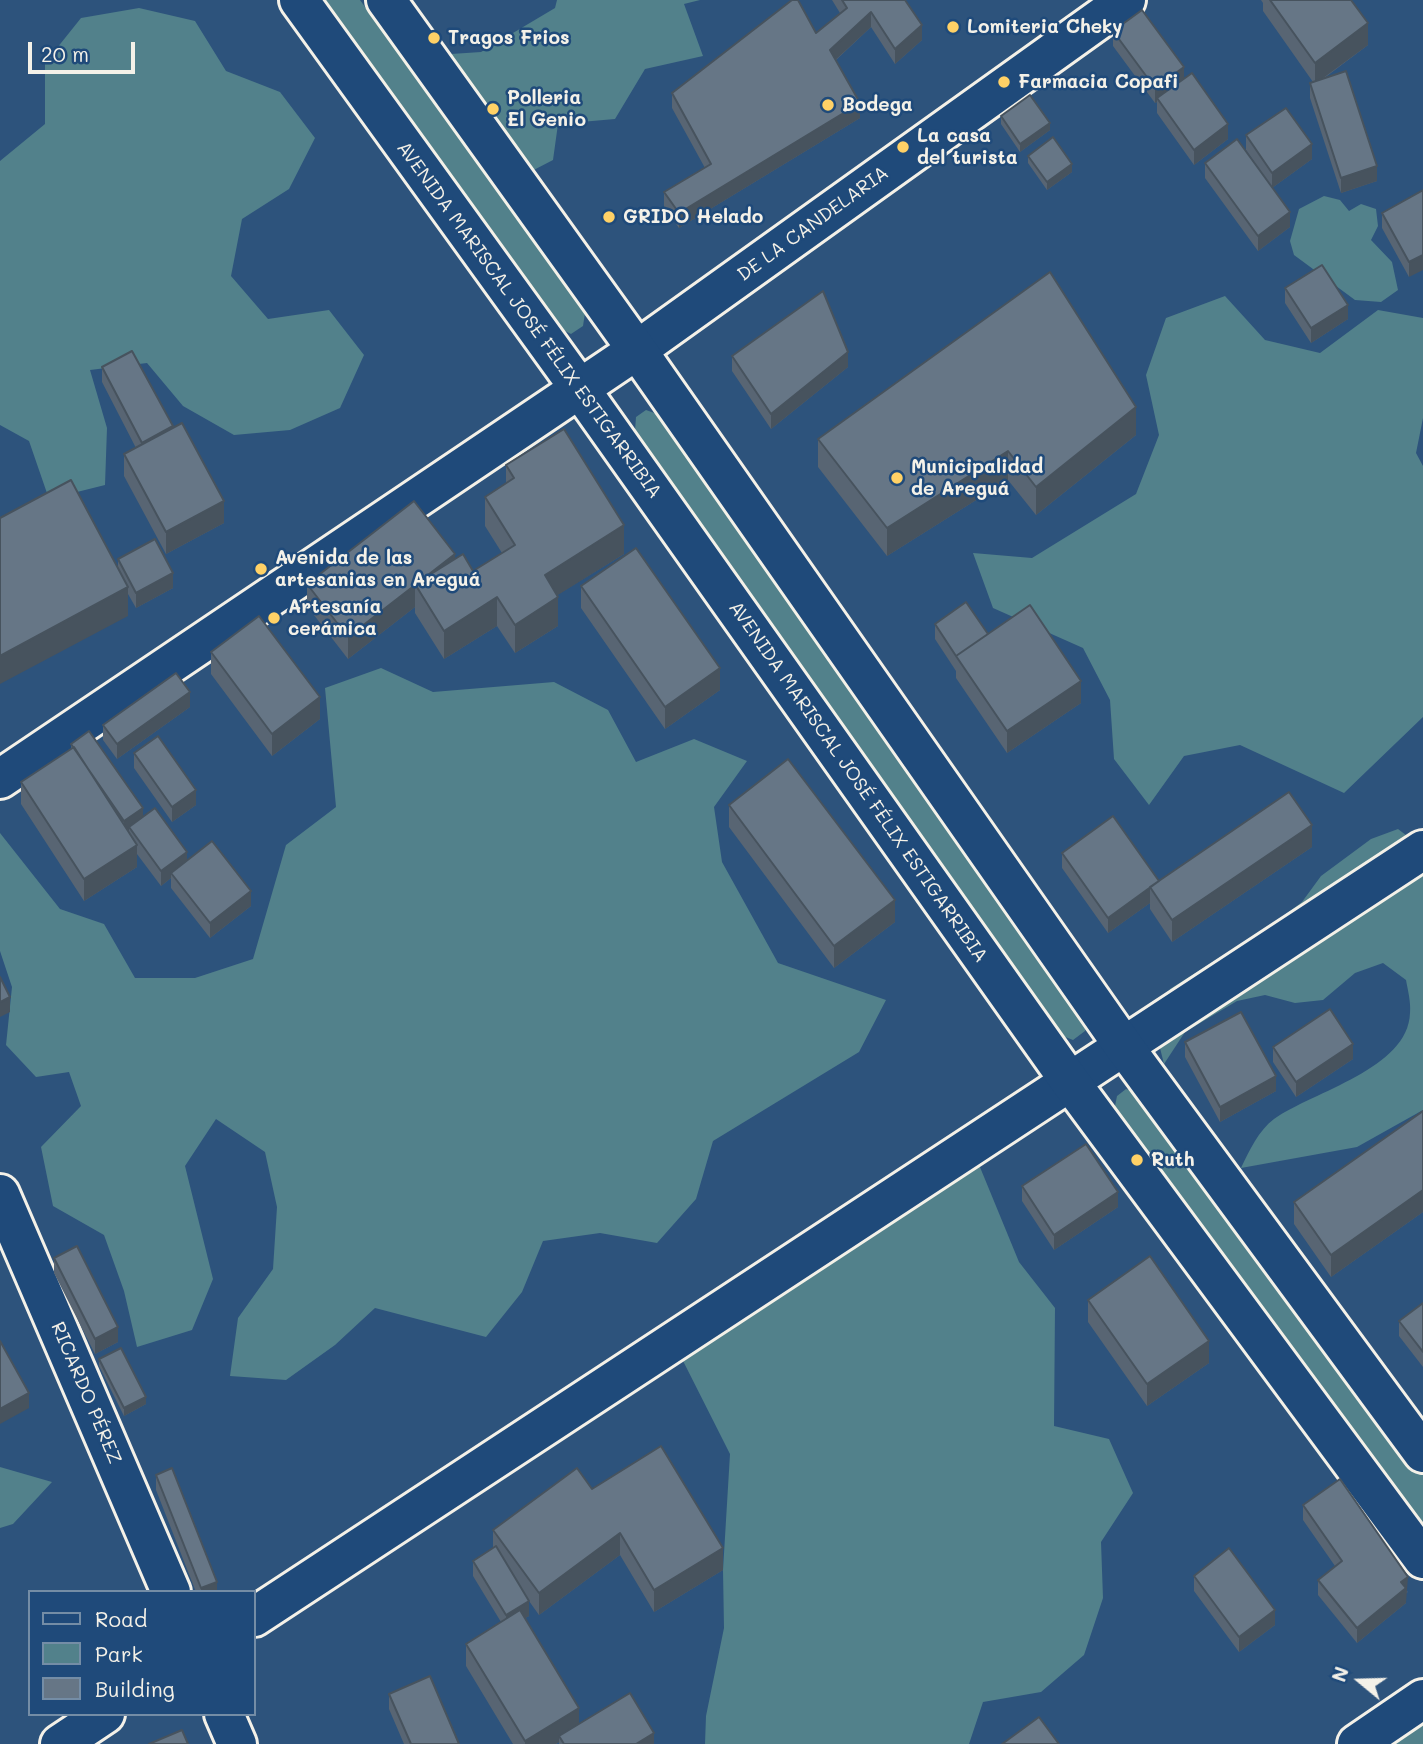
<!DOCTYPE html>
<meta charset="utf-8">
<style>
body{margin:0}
#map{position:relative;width:1423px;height:1744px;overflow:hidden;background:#2d537c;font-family:Mali,sans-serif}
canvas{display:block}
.legend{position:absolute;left:28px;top:1590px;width:228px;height:126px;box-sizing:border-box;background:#1f4a7a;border:2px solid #748da6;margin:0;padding:9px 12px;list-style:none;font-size:21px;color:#f4f1e8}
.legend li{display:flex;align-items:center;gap:14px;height:35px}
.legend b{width:35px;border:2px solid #748da6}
.north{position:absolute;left:1325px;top:1646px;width:70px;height:70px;-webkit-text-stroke:5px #1f4a7a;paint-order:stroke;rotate:289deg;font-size:19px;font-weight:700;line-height:28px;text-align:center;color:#f4f1e8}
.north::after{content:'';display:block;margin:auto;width:24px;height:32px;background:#f4f1e8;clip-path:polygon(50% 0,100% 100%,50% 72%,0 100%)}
.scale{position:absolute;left:28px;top:42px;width:107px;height:32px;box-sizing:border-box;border:4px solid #f4f1e8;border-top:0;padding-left:9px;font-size:21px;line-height:24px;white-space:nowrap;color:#f4f1e8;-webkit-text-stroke:5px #1f4a7a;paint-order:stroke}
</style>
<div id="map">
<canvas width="1423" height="1744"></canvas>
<ul class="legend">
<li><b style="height:9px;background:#1f4a7a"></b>Road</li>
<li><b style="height:19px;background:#52818b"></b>Park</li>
<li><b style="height:19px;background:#667686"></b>Building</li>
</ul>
<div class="north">N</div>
<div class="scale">20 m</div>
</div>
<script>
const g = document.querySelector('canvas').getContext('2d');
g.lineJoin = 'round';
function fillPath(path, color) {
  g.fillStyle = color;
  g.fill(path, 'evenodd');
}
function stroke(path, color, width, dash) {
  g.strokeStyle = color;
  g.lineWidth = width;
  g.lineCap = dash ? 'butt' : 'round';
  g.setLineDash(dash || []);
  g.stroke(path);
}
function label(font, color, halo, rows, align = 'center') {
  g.font = font + ' Mali,sans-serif';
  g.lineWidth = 5;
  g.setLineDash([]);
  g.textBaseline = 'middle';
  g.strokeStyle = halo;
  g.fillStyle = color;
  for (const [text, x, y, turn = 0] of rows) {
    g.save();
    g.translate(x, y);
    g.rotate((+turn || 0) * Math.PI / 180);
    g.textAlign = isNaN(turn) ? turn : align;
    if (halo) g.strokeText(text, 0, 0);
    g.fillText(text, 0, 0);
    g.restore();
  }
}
fillPath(new Path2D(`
 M325,0H360L585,313L583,326L571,334L559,328Z
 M557,0H700L684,4L703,56L645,69L615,119L558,124L553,160L526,174L515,146L488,131L451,54L481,52L555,8Z
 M139,8L195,21L226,71L280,92L315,138L289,189L242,219L231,276L268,319L329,310L364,355L340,408L290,430L234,435L183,406L147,363L90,370L107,428L105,485L49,499L29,441L0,425V161L45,124V63L81,18Z
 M1324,196L1340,200L1349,211L1361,204L1376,209L1378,226L1371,240L1392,262L1398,290L1381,302L1355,300L1294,255L1290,241L1299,209Z
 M1225,296L1265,340L1320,353L1378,310L1423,318V418L1416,453L1423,466V717L1344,793L1240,745L1184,756L1149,805L1114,759L1110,700L1083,648L993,608L973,553L1032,558L1136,494L1159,435L1146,375L1166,318Z
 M646,410L660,415L1087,1025L1085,1031L1073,1040L1060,1035L635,431L636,417Z
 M381,668L433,692L554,682L608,710L636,762L694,739L747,761L714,807L722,862L778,963L886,1000L859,1052L713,1141L696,1199L657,1243L600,1233L543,1241L522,1292L486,1337L375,1308L335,1345L286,1380L230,1376L238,1318L273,1269L277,1207L265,1152L216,1119L185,1166L213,1279L192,1330L137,1347L124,1291L104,1235L53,1206L41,1147L81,1106L69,1072L36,1077L6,1045L12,987L0,951V833L60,909L104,924L135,978H195L253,959L286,845L336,807L325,688Z
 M1398,829L1423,848V1110L1357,1147L1241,1168C1249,1151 1259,1130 1274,1119C1314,1091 1408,1069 1410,1013C1411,1002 1408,991 1406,980L1383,963L1355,973L1323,1000L1295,1003L1265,995L1237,1001L1185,1032L1164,1064L1157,1036L1170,989L1273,924L1302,902L1321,876L1371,839Z
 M1126,1089L1140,1093L1423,1475V1530L1114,1111L1117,1096Z
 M975,1155L1019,1262L1055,1308L1054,1426L1109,1439L1133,1493L1101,1542L1103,1598L1084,1655L1041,1692L983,1702L969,1744H705L706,1716L724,1628L723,1570L730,1454L676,1347Z
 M0,1467L52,1482L13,1524L0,1528Z
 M1423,1699V1744H1389Z`), '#52818b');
const minor = new Path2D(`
 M637,350L1126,0
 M0,1194L171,1592
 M254,1617L1423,850
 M224,1714L237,1744
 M60,1744L105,1714
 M1357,1744L1423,1699`);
const primary = new Path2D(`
 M299,0L580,389L1071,1083L1423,1559
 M386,0L637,350L1125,1048L1423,1453
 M0,779L637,350`);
stroke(minor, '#f4f1e8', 44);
stroke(primary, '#f4f1e8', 44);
stroke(minor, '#1f4a7a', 38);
stroke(primary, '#1f4a7a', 38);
fillPath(new Path2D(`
 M832,0H905L922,40L895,64L871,27L836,60L860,118L679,228L664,207V192L705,168L672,108V93L816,33L840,13Z
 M1261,0H1351L1368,45L1323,79L1377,181L1341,193L1310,98V83L1313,82L1263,11V3Z
 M1113,31L1184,79L1228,139L1194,165L1157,113V102L1155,103L1113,46Z
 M1001,116L1050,130L1020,152L1001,124Z
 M1246,135L1312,159L1272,188L1246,150Z
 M1028,156L1072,172L1047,190L1028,163Z
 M1205,163L1290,227L1258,251L1205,178Z
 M1423,190L1409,277L1382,228V213Z
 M1285,288L1348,319L1311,343L1285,303Z
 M732,356L848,367L771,429L732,371Z
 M102,367L173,428L224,523L166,554L124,476V454L136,448L102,382Z
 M1136,435L1036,515L1008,480L887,556L818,467V439Z
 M506,465L624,554L557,595L558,626L515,653L497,626L444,659L415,613V607L348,659L307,606V584L455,559L473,571L502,553L485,526V497L506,484Z
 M118,559L173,588L136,608L128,594V616L118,568Z
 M581,586L720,690L665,729L581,608Z
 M935,624L988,634L1081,703L1007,753L956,678V671L935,639Z
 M211,652L320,719L272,756L211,674Z
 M190,707L117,759L103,740V725Z
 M71,744L187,861L251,906L210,938L171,888V878L161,886L137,854V867L84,901L21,804V782L71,750Z
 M134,753L196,805L172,822L134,768Z
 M729,805L895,922L834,968L729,827Z
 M1312,847L1172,942L1150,909V903L1108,933L1062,868V853L1159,881Z
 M1185,1042L1276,1091L1220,1122L1185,1057Z
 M1273,1047L1353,1059L1296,1097L1273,1062Z
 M1423,1111V1212L1331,1277L1294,1224V1202Z
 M1022,1186L1118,1207L1054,1250L1022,1201Z
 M54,1258L118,1342L95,1354L54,1273Z
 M1088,1300L1209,1363L1147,1406L1088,1322Z
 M1423,1303V1367L1399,1336V1321Z
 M99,1359L146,1404L124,1416L99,1366Z
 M156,1475L217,1592H196L156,1490Z
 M592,1489L723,1570L654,1612L620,1555L539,1615L529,1601V1616L525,1618L579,1724L654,1744H559V1742L556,1744H513L466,1666V1644L501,1622L473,1576V1561L493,1548V1530Z
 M1303,1505L1408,1592L1406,1593V1603L1357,1643L1318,1595V1580L1335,1566L1303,1520Z
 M1194,1576L1275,1625L1239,1652L1194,1591Z
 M389,1694L459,1744H404L389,1709Z`), '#586573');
fillPath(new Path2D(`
 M871,12V27L830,65V50Z
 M1368,23V45L1315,84V63Z
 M922,25V40L895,64V49Z
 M1184,67V82L1157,98V102L1155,103V88Z
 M860,103V118L679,228V213Z
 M1050,123V130L1020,152V144Z
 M1228,124V139L1194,165V150Z
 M1312,144V159L1272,188V173Z
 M1072,164V172L1047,190V182Z
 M1377,166V181L1341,193V178Z
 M1290,212V227L1258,251V236Z
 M1423,255V270L1409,277V262Z
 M1348,305V319L1311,343V328Z
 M848,352V367L771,429V414Z
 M1136,407V435L1036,515V487Z
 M173,426V441L142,458V443Z
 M1008,451V480L887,556V528Z
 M224,501V523L166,554V532Z
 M624,525V554L545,603V575Z
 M455,554V576L416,585Z
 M173,573V588L136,608V593Z
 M415,585V607L348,659V637Z
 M128,587V616L0,684V656Z
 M497,597V626L444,659V631Z
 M558,597V626L515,653V625Z
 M720,668V690L665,729V707Z
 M1081,681V703L1007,753V731Z
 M190,692V707L117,759V744Z
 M320,697V719L272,756V734Z
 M196,790V805L172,822V807Z
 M143,808V823L129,827V833L124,836V821Z
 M1312,825V847L1172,942V920Z
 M137,845V867L84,901V879Z
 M187,852V867L171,873V878L161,886V871Z
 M1150,888V903L1108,933V918Z
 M251,891V906L210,938V923Z
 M895,900V922L834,968V946Z
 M10,997V1012L0,1017V1002Z
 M1353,1044V1059L1296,1097V1082Z
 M1276,1076V1091L1220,1122V1107Z
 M1423,1190V1212L1331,1277V1255Z
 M1118,1192V1207L1054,1250V1235Z
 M118,1327V1342L95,1354V1339Z
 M1209,1341V1363L1147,1406V1384Z
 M29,1393V1408L0,1424V1409Z
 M146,1397V1404L124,1416V1408Z
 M620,1533V1555L539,1615V1593Z
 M723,1548V1570L654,1612V1590Z
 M1408,1577L1406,1603L1357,1643V1628L1401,1582Z
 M217,1582V1592H201V1588Z
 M529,1601V1616L506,1630V1615Z
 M1275,1610V1625L1239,1652V1637Z
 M579,1708V1730L559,1736V1742L556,1744H525V1741Z
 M654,1733V1744H636Z`), '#47535e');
const building = new Path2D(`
 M792,0H798L816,33L847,8L842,0H905L922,25L895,49L871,12L830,50L860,103L679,213L664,192L711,164L672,93Z
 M1270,0H1351L1368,23L1315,63Z
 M1142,10L1184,67L1155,88L1113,31Z
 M1346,71L1377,166L1341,178L1310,83Z
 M1192,73L1228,124L1194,150L1157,98Z
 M1030,95L1050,123L1020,144L1001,116Z
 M1286,108L1312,144L1272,173L1246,135Z
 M1053,137L1072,164L1047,182L1028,156Z
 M1237,139L1290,212L1258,236L1205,163Z
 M1423,190V255L1409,262L1382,213Z
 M1322,265L1348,305L1311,328L1285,288Z
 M1050,272L1136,407L1036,487L1008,451L887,528L818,439Z
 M823,291L848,352L771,414L732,356Z
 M132,351L173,426L142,443L102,367Z
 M182,423L224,501L166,532L124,454Z
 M564,429L624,525L545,575L558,597L515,625L497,597L444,631L415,584L463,554L473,571L515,545L485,497L514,478L506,465Z
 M71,480L128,587L0,656V518Z
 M414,501L455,554L348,637L307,584Z
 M155,539L173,573L136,593L118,559Z
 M636,548L720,668L665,707L581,586Z
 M966,602L988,634L956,656L935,624Z
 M1030,605L1081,681L1007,731L956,656Z
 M259,616L320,697L272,734L211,652Z
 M176,673L190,692L117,744L103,725Z
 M89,731L143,808L124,821L71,744Z
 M158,736L196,790L172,807L134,753Z
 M74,747L137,845L84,879L21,782Z
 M788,759L895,900L834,946L729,805Z
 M1289,792L1312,825L1172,920L1150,887Z
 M155,808L187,852L161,871L129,827Z
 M1113,816L1159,881L1108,918L1062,853Z
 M212,841L251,891L210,923L171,873Z
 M0,977L10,997L0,1002Z
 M1330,1009L1353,1044L1296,1082L1273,1047Z
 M1241,1012L1276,1076L1220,1107L1185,1042Z
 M1423,1111V1190L1331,1255L1294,1202Z
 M1086,1144L1118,1192L1054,1235L1022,1186Z
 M77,1246L118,1327L95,1339L54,1258Z
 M1150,1256L1209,1341L1147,1384L1088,1300Z
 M1423,1303V1352L1399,1321Z
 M0,1341L29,1393L0,1409Z
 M121,1348L146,1397L124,1408L99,1359Z
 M661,1446L723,1548L654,1590L620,1533L539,1593L493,1530L577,1468L592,1489Z
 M172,1468L217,1582L201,1588L156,1475Z
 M1340,1479L1408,1577L1401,1582L1406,1588L1357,1628L1318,1580L1342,1561L1303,1505Z
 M496,1546L529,1601L506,1615L473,1561Z
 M1229,1548L1275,1610L1239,1637L1194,1576Z
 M520,1610L579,1708L525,1741L466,1644Z
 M430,1676L459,1744H411L389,1694Z
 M630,1693L654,1733L636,1744H564L559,1736Z
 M1039,1717L1059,1744H1002Z
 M182,1730L188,1744H149Z`);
fillPath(building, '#667686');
stroke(building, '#47535e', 2);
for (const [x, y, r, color] of [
 [953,27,7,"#ffd166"],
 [434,38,7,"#ffd166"],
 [1004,82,7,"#ffd166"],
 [828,105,7,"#ffd166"],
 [493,109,7,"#ffd166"],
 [903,147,7,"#ffd166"],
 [609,217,7,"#ffd166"],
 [897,478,7,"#ffd166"],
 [261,569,7,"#ffd166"],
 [274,618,7,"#ffd166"],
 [1137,1160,7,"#ffd166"]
]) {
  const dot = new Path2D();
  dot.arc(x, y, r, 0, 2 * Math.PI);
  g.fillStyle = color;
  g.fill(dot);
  stroke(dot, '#1f4a7a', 2.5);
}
label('bold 19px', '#f4f1e8', '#1f4a7a', [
 ["Lomiteria Cheky",967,27],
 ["Tragos Frios",448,38],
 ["Farmacia Copafi",1018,82],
 ["Polleria",507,98],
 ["El Genio",507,120],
 ["Bodega",842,105],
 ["La casa",917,136],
 ["del turista",917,158],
 ["GRIDO Helado",623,217],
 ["Municipalidad",911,467],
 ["de Areguá",911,489],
 ["Avenida de las",275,558],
 ["artesanias en Areguá",275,580],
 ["Artesanía",288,607],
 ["cerámica",288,629],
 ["Ruth",1151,1160]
], 'left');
label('19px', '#f4f1e8', '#1f4a7a', [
 ["DE LA CANDELARIA",813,224,-36],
 ["AVENIDA MARISCAL JOSÉ FÉLIX ESTIGARRIBIA",529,320,54],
 ["AVENIDA MARISCAL JOSÉ FÉLIX ESTIGARRIBIA",858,782,55],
 ["RICARDO PÉREZ",86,1393,67]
]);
</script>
